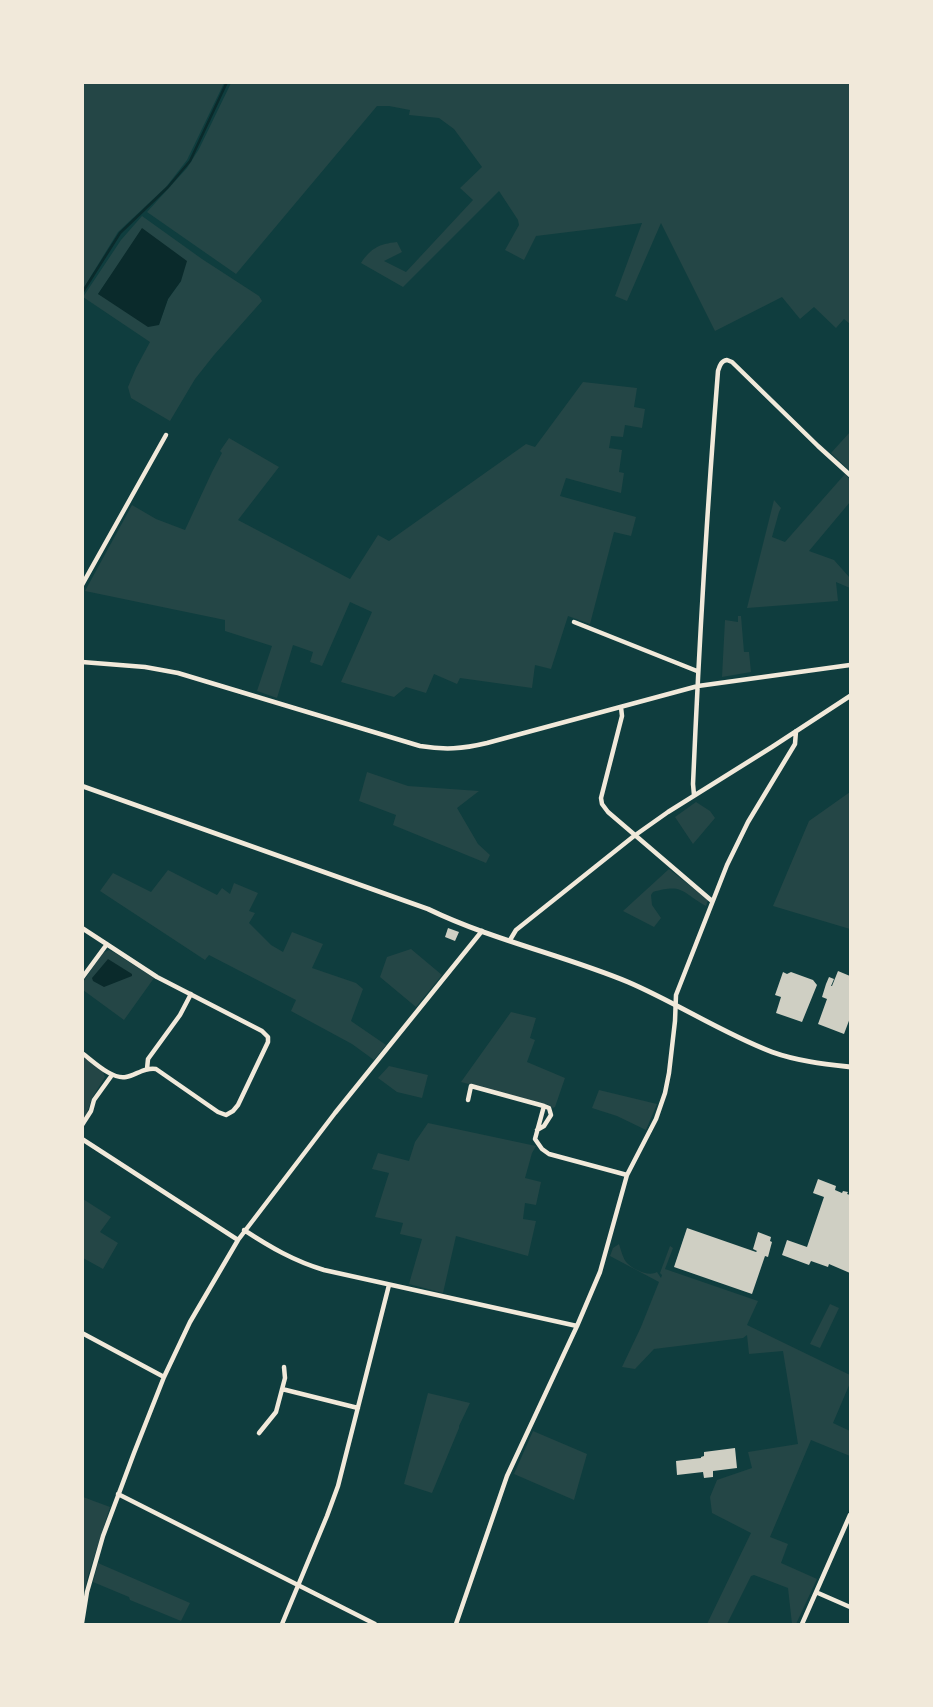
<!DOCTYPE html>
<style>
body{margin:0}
#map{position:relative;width:933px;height:1707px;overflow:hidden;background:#0f3d3e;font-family:"Asap Condensed",sans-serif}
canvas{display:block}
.frame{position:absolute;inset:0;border:84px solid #f1e9da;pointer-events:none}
</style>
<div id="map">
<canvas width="933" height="1707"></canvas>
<div class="frame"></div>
</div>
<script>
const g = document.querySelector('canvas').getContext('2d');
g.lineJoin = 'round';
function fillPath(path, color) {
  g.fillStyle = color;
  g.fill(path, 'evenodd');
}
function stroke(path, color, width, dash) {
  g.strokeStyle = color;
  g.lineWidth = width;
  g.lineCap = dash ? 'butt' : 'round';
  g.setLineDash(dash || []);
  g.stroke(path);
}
fillPath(new Path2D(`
 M82,83H224L187,160L166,187L118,232L83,289Z
 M231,83H850V324L844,319L836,328L814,307L800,319L782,297L715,331L661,223L627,301L615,296L642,223L536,236L524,260L505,250L519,225L518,220L499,191L403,287L361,263C371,248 379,244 397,242L402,252L384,261L406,272L473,200L460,188L482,167L454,129L439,118L409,115L410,110L389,106H377L236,274L147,212L187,168L199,149Z
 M142,216L202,259L259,296L262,301L214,355L195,379L170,421L131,398L128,387L136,368L150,342L83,297L121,240ZM110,277L181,281L168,299L159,324L98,294Z
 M583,382L637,388L634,407L645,409L642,428L625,425L623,437L611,436L609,448L622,450L619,472L624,473L621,493L566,478L560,496L636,517L631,536L614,532L590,624L568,616L551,669L535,665L532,688L460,678L457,684L434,674L426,693L406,687L394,697L341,682L372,612L350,602L322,666L310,662L313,652L293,645L277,698L257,691L272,646L225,631V620L85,591L132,505L156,519L185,530L212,472L222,453L220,451L229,438L279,467L238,520L350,579L378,535L389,541L526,444L535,447Z
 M850,432V471L831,453Z
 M845,474L850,479V502L809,551L834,560L850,578V588L836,582L838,601L747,608L774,500L781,508L779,512L772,537L785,542Z
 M738,616H741L744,652H749L751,672L722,677L725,620L738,622Z
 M367,772L408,786L479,791L457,808L478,844L490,855L486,863L393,825L396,815L359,801Z
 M850,792V929L773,906L809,821Z
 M696,802L710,811L715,818L693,844L675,817Z
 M669,869L708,900L706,906C682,893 684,883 653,892L651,895L652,905L661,918L654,927L623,911Z
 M168,870L217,895L222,888L230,894L234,883L258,893L249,911L255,913L249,923L271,945L283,952L292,932L323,944L312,968L356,983L363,989L351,1021L386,1045L374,1060L352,1044L291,1011L296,1000L209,955L205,960L100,891L113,873L151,892Z
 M411,949L442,975L416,1007L380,977L387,957Z
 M109,950L115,953L154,978L124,1020L83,990V982L103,953Z
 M511,1012L536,1018L530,1038L535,1040L527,1062L565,1078L555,1107L553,1108L549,1105L461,1082Z
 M83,1056L102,1070L105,1077L92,1098L88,1110L83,1120Z
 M389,1066L428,1075L422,1098L397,1092L378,1078Z
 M599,1090L657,1104L646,1130L617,1116L592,1108Z
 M428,1123L536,1146L532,1153L525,1178L541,1182L536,1205L525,1203L523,1219L536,1221L528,1256L456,1236L443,1293L409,1284L422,1239L400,1234L403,1223L375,1217L389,1173L372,1169L378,1153L409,1161L415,1142Z
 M83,1199L111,1217L100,1232L118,1243L103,1269L83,1258Z
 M619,1244C621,1250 623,1259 627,1263C634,1270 649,1277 657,1272L661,1278L662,1275L660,1273L670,1246L673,1248L665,1269L758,1301L747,1325L850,1375V1383L833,1423L850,1431V1456L811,1440L770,1537L788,1544L781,1563L817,1579L796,1624H792L788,1588L754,1575L751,1576L727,1624H707L751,1533L712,1513L710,1497L717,1480L752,1468L748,1452L798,1444L783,1351L749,1354L747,1335L743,1338L654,1349L635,1369L622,1367L641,1327L659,1282L610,1256L613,1248Z
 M830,1304L839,1308L820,1348L810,1344Z
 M428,1393L470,1403L459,1426V1428L432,1493L404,1484Z
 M533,1431L587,1454L574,1500L514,1474Z
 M83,1497L110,1507L87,1579L83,1602Z
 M98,1563L190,1603L181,1621L130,1600L129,1597L93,1582Z`), '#244646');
fillPath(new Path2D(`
 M142,228L187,261L181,281L168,299L159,325L148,327L98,294Z
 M108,959L132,974V976L104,987L93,981L92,978Z`), '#0a2a2b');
stroke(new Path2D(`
 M82,293L120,233L168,187L190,161L227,82`), '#0a2a2b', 2.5);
fillPath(new Path2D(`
 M448,928L459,932L455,941L445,937Z
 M838,971L850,976V1018L844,1034L818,1024L827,999L822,997L826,984L829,977L834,979L831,986H832Z
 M783,972L787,974L791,972L813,980L817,985L802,1022L776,1013L781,997L775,995Z
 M818,1179L836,1186L835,1190L842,1193L843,1191L848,1192L847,1194L850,1195V1273L829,1264L828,1267L811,1261L809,1265L782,1255L787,1240L807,1247L824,1197L813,1193Z
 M687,1228L756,1252L757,1251L753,1249L758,1232L771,1237L770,1241L772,1242L768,1257L765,1256L752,1294L674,1267Z
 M735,1448L737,1468L713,1471V1477L704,1478L703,1472L677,1475L676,1461L701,1458V1457L704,1456V1452Z`), '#cfcfc3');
stroke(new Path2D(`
 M82,585L166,435
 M574,622L697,671
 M82,662L145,667L178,673L420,746C445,750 462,749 487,743L698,686L850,665
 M621,707L622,716L601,798L602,804L608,812L712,901
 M694,795L693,784C699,646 707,509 718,371C720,365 721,361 727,360L732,362L818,446L850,475
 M82,928L157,977L262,1031L268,1037V1042L238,1105L233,1111L226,1115L218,1112L156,1069C145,1067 136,1075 126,1077C112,1080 93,1061 82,1053
 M510,940L516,930L634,836L668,812L772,747L850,696
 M82,978L107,944
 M147,1069L148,1059L180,1015L191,994
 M468,1100L471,1086L544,1106L549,1108L551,1115L544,1126L537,1130
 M544,1106L535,1139L542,1149L549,1154L627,1175
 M82,1125L91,1111L94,1100L112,1075
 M82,1139L238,1240
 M244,1230C270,1247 294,1261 324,1270L577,1326
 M82,1333L164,1377
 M282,1389L358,1408
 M259,1433L276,1412L285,1378L284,1367
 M118,1494L375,1624
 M818,1593L850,1607
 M82,1623L87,1592L103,1536L134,1453L164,1377L190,1322L238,1240L335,1113L482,931
 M282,1624L327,1516L338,1486L389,1285
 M456,1624L507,1476L577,1326L600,1272L627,1175L656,1119L665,1093L669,1073L675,1021L676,995L727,865L748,822L795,744L796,731
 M802,1624L850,1515`), '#f1e9da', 4.5);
stroke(new Path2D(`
 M82,786L428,909C492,940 563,955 628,982C677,1003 722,1033 772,1052C797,1061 824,1064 850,1067`), '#f1e9da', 5);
</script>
